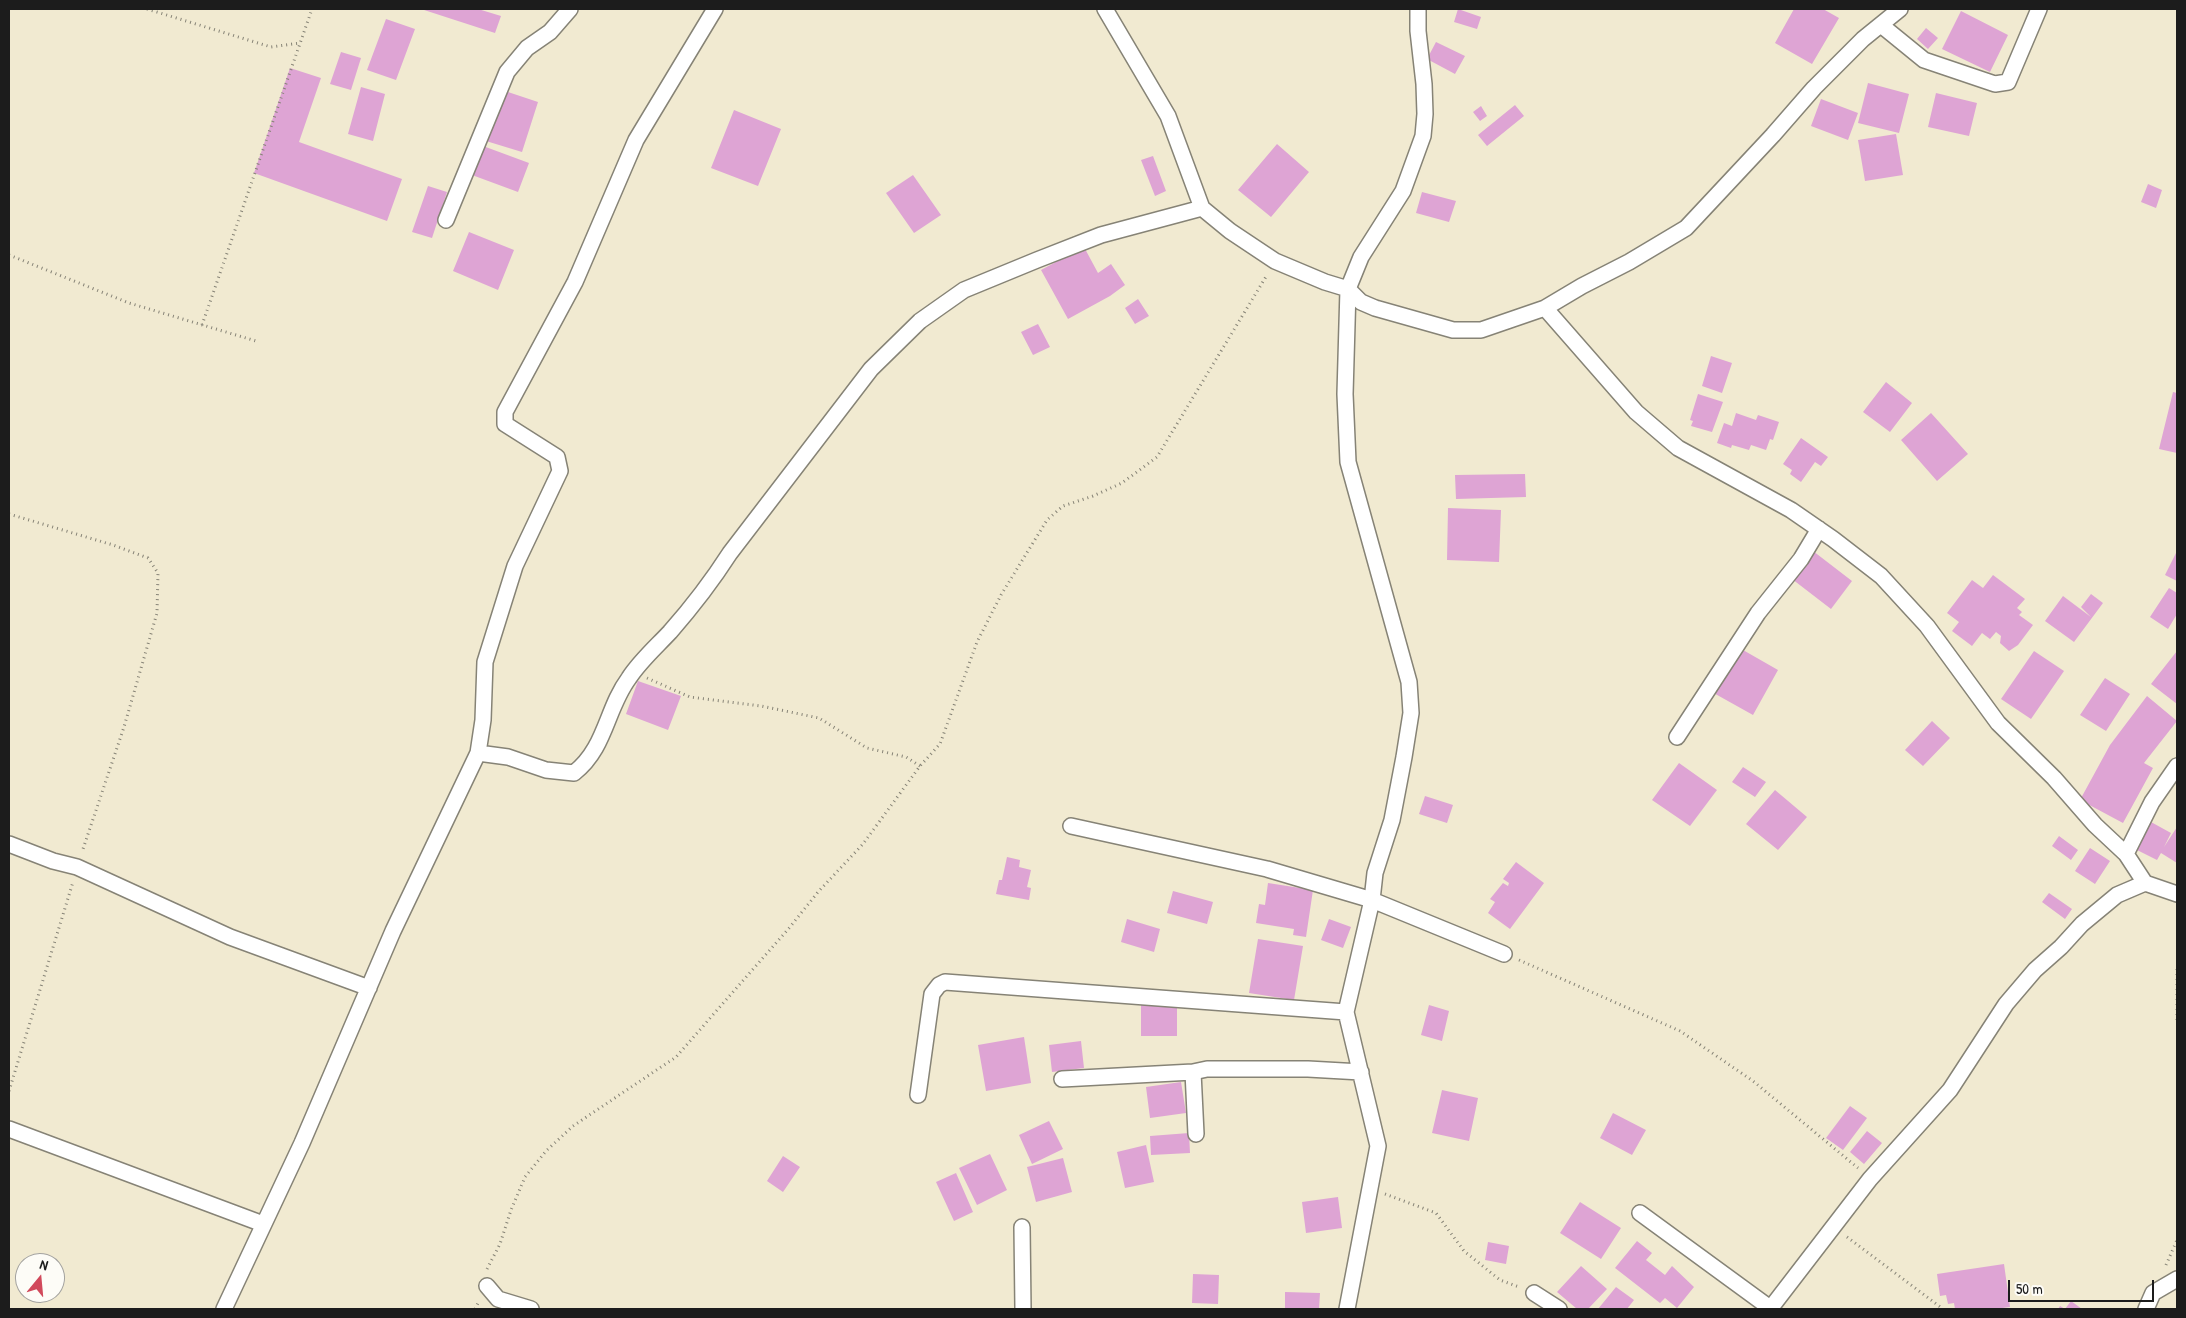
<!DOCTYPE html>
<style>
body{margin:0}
#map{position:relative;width:2186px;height:1318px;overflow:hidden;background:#f1ead1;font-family:"Patrick Hand",sans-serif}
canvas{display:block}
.frame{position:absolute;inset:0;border:10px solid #1c1c1c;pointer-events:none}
.north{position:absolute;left:15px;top:1253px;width:50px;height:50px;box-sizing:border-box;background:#fdfcf7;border:1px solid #a3a29f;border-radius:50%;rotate:17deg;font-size:14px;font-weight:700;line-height:20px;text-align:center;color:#1c1c1c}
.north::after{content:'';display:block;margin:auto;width:18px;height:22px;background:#d1495b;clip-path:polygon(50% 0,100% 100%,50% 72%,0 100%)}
.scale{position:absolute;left:2008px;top:1280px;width:146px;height:22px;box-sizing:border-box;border:2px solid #1c1c1c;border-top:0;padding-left:6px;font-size:15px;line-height:18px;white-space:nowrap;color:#1c1c1c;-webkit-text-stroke:4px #fdfcf7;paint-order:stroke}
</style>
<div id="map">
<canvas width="2186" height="1318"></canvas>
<div class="frame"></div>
<div class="north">N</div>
<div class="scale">50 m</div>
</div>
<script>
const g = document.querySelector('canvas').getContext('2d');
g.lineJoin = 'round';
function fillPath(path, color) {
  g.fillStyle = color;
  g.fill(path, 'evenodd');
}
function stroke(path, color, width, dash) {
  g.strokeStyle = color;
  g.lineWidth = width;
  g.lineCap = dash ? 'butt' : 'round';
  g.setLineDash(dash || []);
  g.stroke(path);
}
fillPath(new Path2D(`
 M421,9H478L501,16L495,33Z
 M1458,9L1481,17L1477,29L1454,22Z
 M1794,9H1823L1839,18L1812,64L1775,43Z
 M1961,11L2008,35L1990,72L1942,49Z
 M386,19L415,29L396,80L367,70Z
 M1926,28L1938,38L1928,49L1917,39Z
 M1436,42L1465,56L1455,74L1427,59Z
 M341,52L361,58L351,90L330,84Z
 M290,68L321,78L299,142L402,179L387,221L254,173Z
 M1868,83L1909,94L1899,133L1858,123Z
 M361,87L385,94L373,141L348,134Z
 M502,90L538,102L522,152L486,141Z
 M1936,93L1977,103L1969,136L1928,127Z
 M1821,99L1858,113L1848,140L1811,126Z
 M1515,105L1524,116L1487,146L1478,135Z
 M1481,106L1487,116L1480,121L1473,112Z
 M734,110L781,129L758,186L711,168Z
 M1896,134L1903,175L1865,181L1858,140Z
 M1277,144L1309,172L1271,217L1238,190Z
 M483,146L529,163L518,192L472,175Z
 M1153,156L1166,191L1155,196L1141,160Z
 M913,175L941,215L914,233L886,193Z
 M2148,184L2162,190L2156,208L2141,202Z
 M428,186L447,192L432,238L412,232Z
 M1422,192L1456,201L1449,222L1416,213Z
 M469,232L514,250L498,290L453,271Z
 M1084,247L1098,273L1111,264L1125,285L1110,296L1068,319L1041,270Z
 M1138,299L1149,316L1135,324L1125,308Z
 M1038,324L1050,347L1033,355L1021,332Z
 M1711,356L1732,363L1722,393L1702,386Z
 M1886,382L1912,403L1890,432L1863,412Z
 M2173,392L2177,393V453L2159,449Z
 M1698,394L1723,402L1712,432L1691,426L1693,421L1690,420Z
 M1736,413L1756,420L1758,415L1779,422L1773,440L1770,439L1766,450L1751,445L1749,450L1732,445L1731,448L1717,443L1724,423L1732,426Z
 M1931,413L1968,454L1937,481L1901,440Z
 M1801,438L1828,457L1821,466L1815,462L1801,482L1790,474L1792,470L1783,464Z
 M1525,474L1526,497L1456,499L1455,475Z
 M1448,508L1501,510L1499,562L1447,560Z
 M1813,551L1852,581L1831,609L1792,579Z
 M2177,551V581L2165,575Z
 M1993,575L2025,599L2017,608L2022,612L2019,615L2033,625L2018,645L2009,651L2000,643L2001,636L1996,632L1990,639L1982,633L1972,646L1952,631L1959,622L1947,613L1972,580L1983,588Z
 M2169,588L2177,593V614L2168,629L2150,617Z
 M2091,594L2103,603L2074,642L2045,621L2063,596L2091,617L2081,607Z
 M1736,646L1778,670L1753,715L1710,691Z
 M2034,651L2064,671L2031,719L2001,699Z
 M2177,651V704L2151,684Z
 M2105,678L2130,694L2106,731L2080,715Z
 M638,681L681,696L668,730L626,714Z
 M2147,696L2177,721L2144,763L2153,768L2123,823L2080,800L2110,745Z
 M1932,721L1950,738L1923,766L1905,750Z
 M1679,763L1717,790L1690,826L1652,800Z
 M1743,767L1766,782L1755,797L1732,782Z
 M1775,790L1807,817L1778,850L1746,824Z
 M1425,796L1453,805L1447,823L1419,814Z
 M2151,822L2171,833L2164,847L2177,827V863L2161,853L2157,860L2137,850Z
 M2059,836L2078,850L2071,860L2052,846Z
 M2090,848L2110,861L2095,884L2075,871Z
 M1007,857L1020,860L1019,867L1031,870L1027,887L1031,888L1029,900L996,894L999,880H1002Z
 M1516,862L1544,883L1510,929L1488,913L1495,902L1490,899L1503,883L1508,886L1509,883L1503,879Z
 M1268,883L1313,890L1306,937L1293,935L1294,929L1256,923L1259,904L1265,905Z
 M1173,891L1213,902L1207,924L1167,913Z
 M2049,893L2072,909L2065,919L2042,902Z
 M1127,919L1160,929L1154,952L1121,942Z
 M1329,919L1351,927L1343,948L1321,940Z
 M1258,939L1303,946L1294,1000L1249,993Z
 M1141,1002H1177V1036H1141Z
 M1429,1005L1449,1011L1442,1041L1421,1035Z
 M1024,1037L1031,1083L986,1091L978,1045Z
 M1081,1041L1084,1068L1052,1072L1049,1045Z
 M1181,1082L1186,1113L1150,1118L1146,1087Z
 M1442,1090L1478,1098L1469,1141L1432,1133Z
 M1850,1106L1867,1118L1843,1150L1826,1138Z
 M1613,1113L1646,1130L1632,1155L1600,1138Z
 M1049,1121L1063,1149L1032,1164L1019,1135Z
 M1867,1131L1882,1143L1864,1164L1850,1152Z
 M1189,1133L1190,1153L1151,1155L1150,1136Z
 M1146,1145L1154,1182L1125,1188L1117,1152Z
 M990,1154L1007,1190L977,1205L959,1168Z
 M783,1156L800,1167L783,1192L767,1181Z
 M1063,1158L1072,1192L1036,1202L1027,1167Z
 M956,1173L973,1212L954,1221L936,1182Z
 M1338,1197L1342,1228L1306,1233L1302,1202Z
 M1580,1202L1621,1228L1601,1259L1560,1233Z
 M1637,1241L1652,1253L1646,1260L1665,1275L1672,1266L1694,1287L1677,1308L1665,1298L1660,1303L1615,1268Z
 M1488,1242L1509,1246L1506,1264L1485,1260Z
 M2004,1264L2010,1307L1995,1309H1955L1954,1303L1948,1304L1946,1295L1940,1296L1937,1274Z
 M1581,1266L1607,1289L1588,1309H1577L1557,1292Z
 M1193,1274L1219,1275L1218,1304L1192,1303Z
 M1616,1287L1634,1300L1627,1309H1598Z
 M1285,1292L1320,1293L1319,1309H1285Z
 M2071,1301L2082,1309H2058L2060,1306L2065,1309Z`), '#dea4d4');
const street = new Path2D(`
 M1105,9L1168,116L1202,208L1230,231L1275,261L1325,282L1348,289L1361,302L1375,308L1453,330H1481L1545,308L1582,286L1629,262L1686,228L1773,135L1814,88L1863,39L1900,9
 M1881,25L1924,60L1995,84L2008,82L2039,9
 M446,220L507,72L527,48L550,32L570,9
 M1545,308L1636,412L1678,448L1791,510L1833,539L1881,576L1927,626L1998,723L2054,778L2095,825L2126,854
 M1677,737L1758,613L1801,559L1819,529
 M478,753L483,720L485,662L515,566L560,471L557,457L505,424V412L575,282L636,140L715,9
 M1071,826L1267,869L1372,900L1504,954
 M9,844L53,861L77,867L230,937L369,988
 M2145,883L2126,854L2152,802L2177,766
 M1193,1072L1196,1134
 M1062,1079L1193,1072L1207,1069H1308L1361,1072
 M918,1095L932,994L939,985L945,982L1346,1012
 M9,1129L263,1224
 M1640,1213L1770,1308
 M1022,1227L1023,1309
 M487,1286L498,1299L531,1309
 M1534,1293L1559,1309
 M224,1309L302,1143L393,931L478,753L508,757L546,770L574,773C606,748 606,709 629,678C640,661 656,647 670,632C692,607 712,581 730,553L871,369L920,321L964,290L1037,260L1101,235L1202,208
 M1347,1309L1378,1146L1346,1012L1372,900L1375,873L1392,820L1404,757L1411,713L1409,682L1348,462L1345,394L1348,289L1361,257L1403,191L1423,136L1425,114L1424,84L1418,31V9
 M1770,1309L1870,1179L1950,1090L2006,1004L2035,970L2061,947L2082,924L2117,895L2145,883L2177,894
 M2146,1309L2153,1293L2177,1279`);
stroke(street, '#868376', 18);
stroke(new Path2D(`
 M147,9L271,47L300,43
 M9,255L129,303L256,341
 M202,325L312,9
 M9,514L113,545L148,558L158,573L157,613L124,727L82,852
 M647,678L690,697L761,706L819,718L867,748L906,757L920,766
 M1519,960L1680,1031L1753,1081L1858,1168
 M2177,969V1021
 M9,1091L73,882
 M1385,1194L1436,1213L1464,1251L1500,1280L1519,1287
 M1847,1237L1943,1309
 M2166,1265L2177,1240
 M487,1269L500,1244L511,1210L525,1177L546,1151L573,1126L676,1057L790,927L818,892L863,844L920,766L940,744L977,642L1001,595L1047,520L1063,506L1093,496L1122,483L1157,457L1267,275
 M475,1309L479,1301`), '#868376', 3, [1, 4]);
stroke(street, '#fff', 15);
</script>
